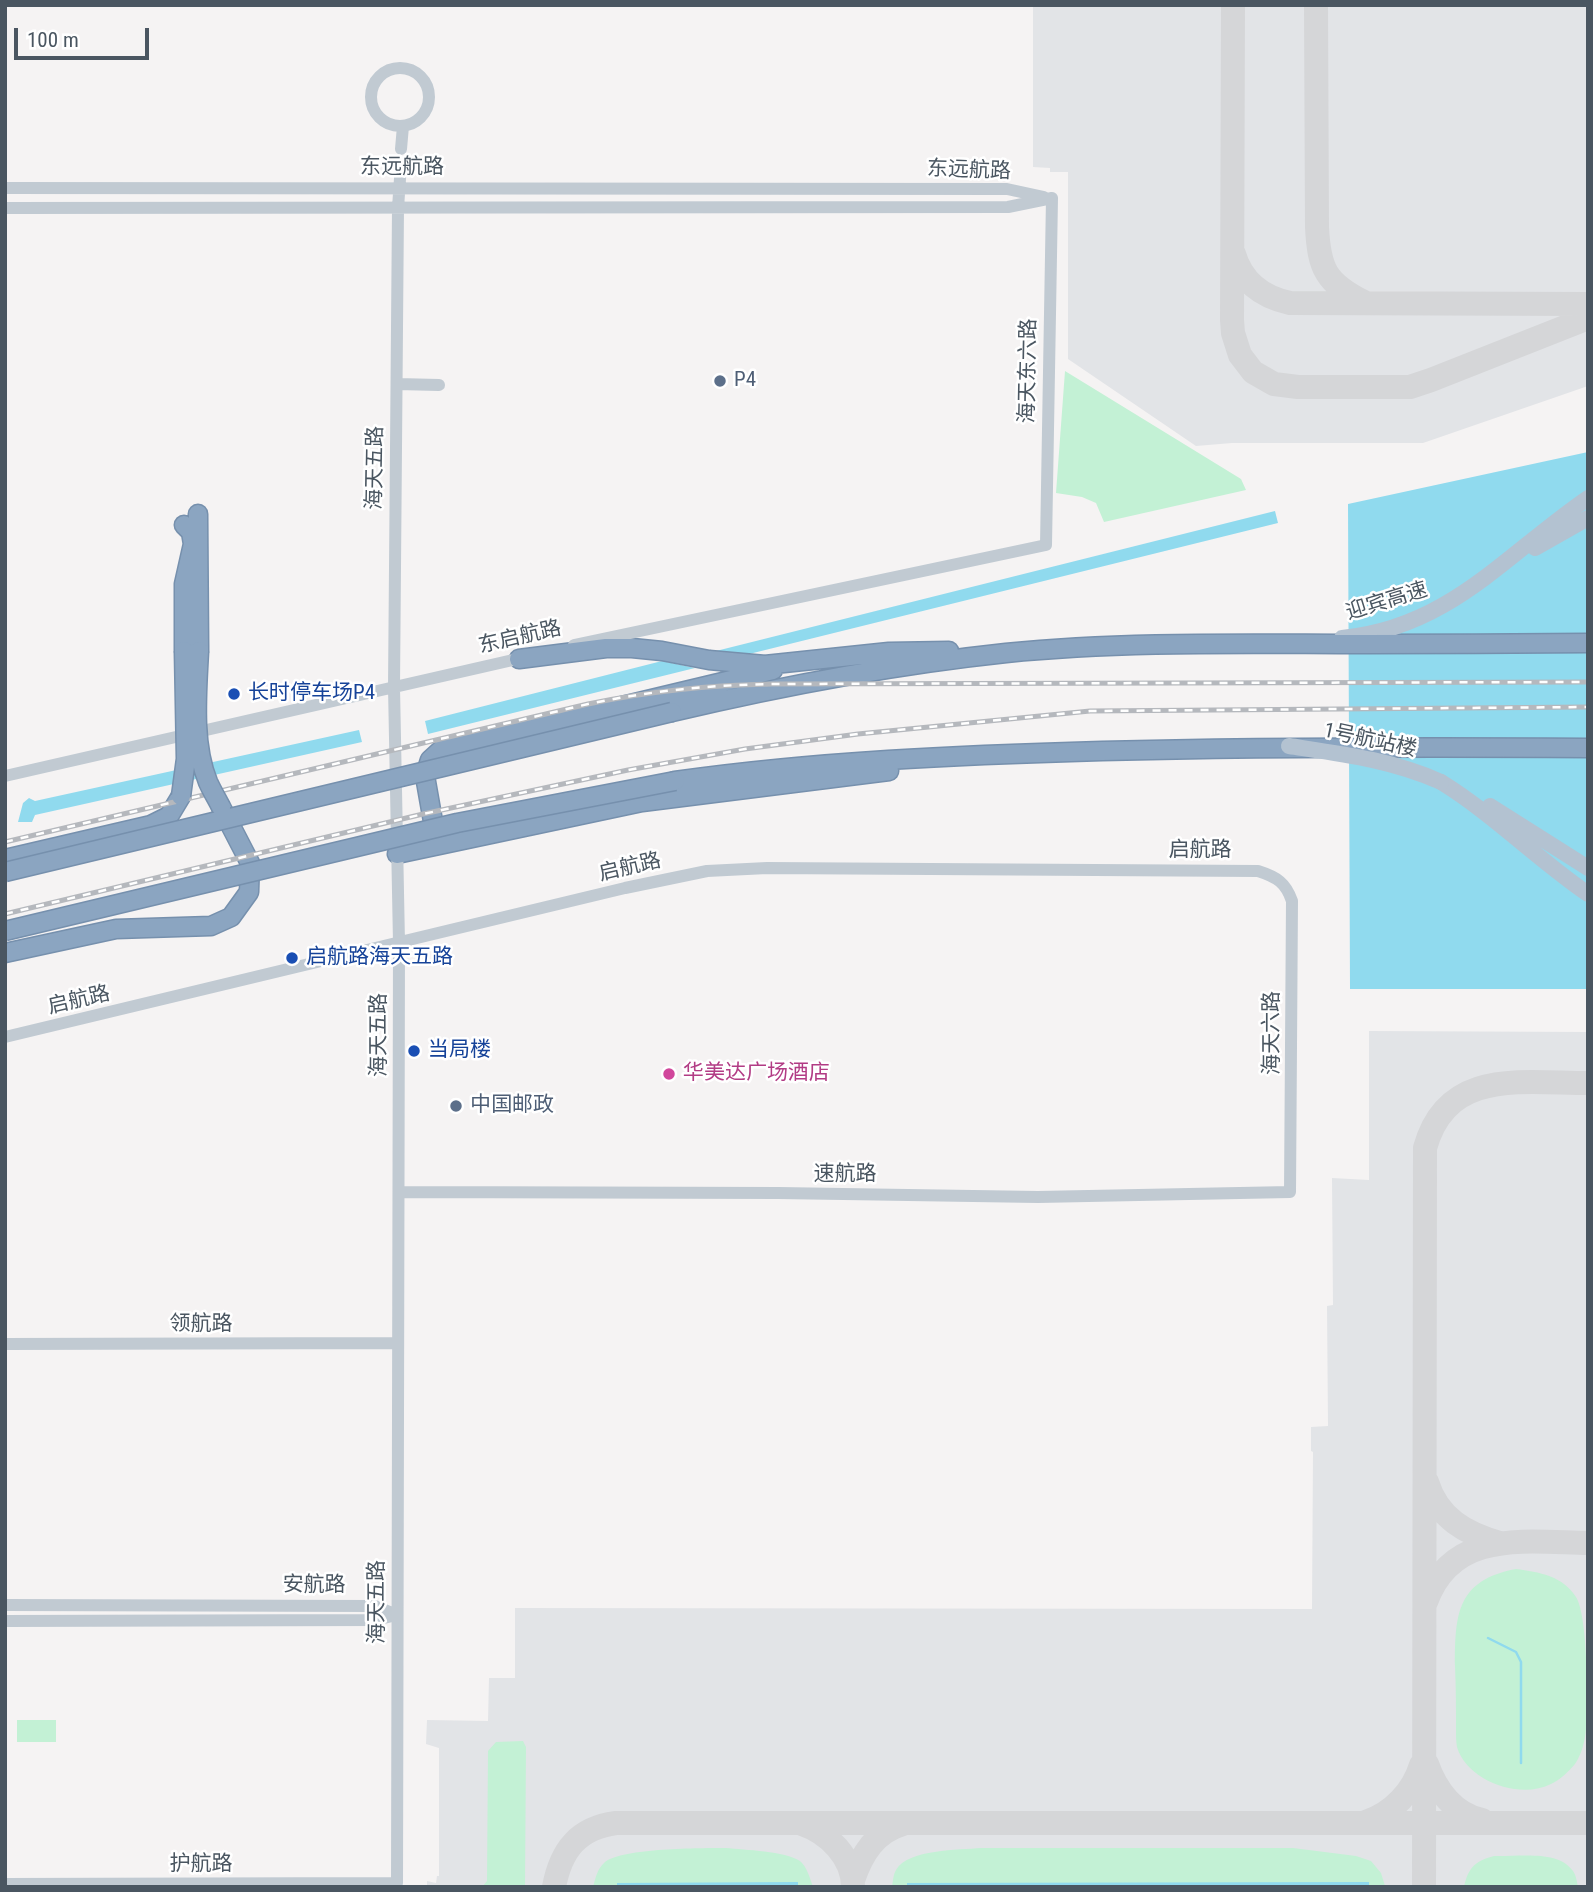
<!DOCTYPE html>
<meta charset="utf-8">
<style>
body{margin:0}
#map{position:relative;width:1593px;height:1892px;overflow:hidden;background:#f5f3f3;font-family:"Roboto Condensed",sans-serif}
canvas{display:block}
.frame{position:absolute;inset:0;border:7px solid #4a5661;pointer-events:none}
.scale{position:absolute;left:14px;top:28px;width:135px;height:32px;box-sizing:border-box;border:4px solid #4a5661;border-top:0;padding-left:9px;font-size:21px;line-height:24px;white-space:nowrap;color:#4a5661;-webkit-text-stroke:5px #fff;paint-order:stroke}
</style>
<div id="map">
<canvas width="1593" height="1892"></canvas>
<div class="frame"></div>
<div class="scale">100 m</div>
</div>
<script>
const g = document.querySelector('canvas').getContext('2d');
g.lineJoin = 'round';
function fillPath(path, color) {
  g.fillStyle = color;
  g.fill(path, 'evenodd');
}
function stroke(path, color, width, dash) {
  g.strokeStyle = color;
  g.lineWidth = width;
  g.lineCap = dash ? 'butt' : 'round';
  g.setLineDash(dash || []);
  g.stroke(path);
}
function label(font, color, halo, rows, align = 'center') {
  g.font = font + ' "Roboto Condensed","Noto Sans SC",sans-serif';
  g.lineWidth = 5;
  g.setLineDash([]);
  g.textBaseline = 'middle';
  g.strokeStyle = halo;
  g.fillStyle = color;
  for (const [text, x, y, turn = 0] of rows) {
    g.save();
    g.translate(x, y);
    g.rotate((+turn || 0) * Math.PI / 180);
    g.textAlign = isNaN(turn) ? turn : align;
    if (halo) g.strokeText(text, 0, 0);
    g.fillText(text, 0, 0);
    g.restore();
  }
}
fillPath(new Path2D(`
 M1033,5H1588V386L1423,443H1232L1196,446L1068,359V172H1050V168L1033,167Z
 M1369,1031L1588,1032V1887H427V1881L436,1883L437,1876H439V1748L426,1744L427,1720L488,1721L489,1678H515V1608L1312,1609L1313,1452L1311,1451V1427L1328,1426L1327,1306L1333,1305L1332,1178L1369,1180Z`), '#e2e4e7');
fillPath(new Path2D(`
 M1065,371L1241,479L1246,490L1104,522L1096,503L1082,497L1056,493Z
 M1516,1569C1539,1572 1563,1576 1576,1597C1588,1616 1588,1703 1586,1729C1585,1740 1582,1754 1575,1764C1568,1772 1560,1780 1551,1784C1520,1800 1467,1781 1457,1747C1456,1742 1456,1736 1456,1731C1456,1709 1456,1688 1455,1666C1455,1614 1457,1580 1516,1569Z
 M17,1720H56V1742H17Z
 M523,1741L526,1747L525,1887H482L487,1881L488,1751L496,1742Z
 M726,1848C745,1850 785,1851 800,1861C807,1867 810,1878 813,1887H593C596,1877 597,1869 605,1862C622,1848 702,1848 726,1848Z
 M981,1848H1293L1356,1856L1371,1861L1381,1873L1385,1886L892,1887C893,1882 893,1875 896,1870C908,1849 959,1850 981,1848Z
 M1494,1856C1517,1857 1558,1849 1573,1871C1576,1875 1577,1882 1578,1887H1464C1468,1868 1475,1861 1494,1856Z`), '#c3f1d5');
fillPath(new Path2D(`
 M1588,452V989H1350L1348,504Z
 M1275,511L1278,523L737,657L712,652Z
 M662,661L695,668L428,734L425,721Z
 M359,730L362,742L35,815L32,822H18L23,803L29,798L35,801Z
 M798,1882V1887H617V1883Z
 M1369,1882V1887H907V1883Z`), '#90daee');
stroke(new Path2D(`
 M1488,1638L1516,1652L1521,1662V1763`), '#90daee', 2.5);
stroke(new Path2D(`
 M1233,5L1232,320L1233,333L1240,355L1253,372L1274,384L1298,387H1410L1431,380L1588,318
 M1316,5L1317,227C1319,269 1326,283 1364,302
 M1234,254C1242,282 1262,297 1290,303L1588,304
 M1427,1482C1438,1518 1466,1534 1500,1543
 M1426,1602C1452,1529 1525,1542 1588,1543
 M1427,1764C1436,1790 1454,1814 1482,1820
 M1366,1822C1393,1813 1413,1791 1421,1765
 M802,1824C828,1833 853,1857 853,1887
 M853,1880C862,1854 875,1832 903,1824
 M554,1887C561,1850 578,1828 616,1823H1588
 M1424,1887L1425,1148C1447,1068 1522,1083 1588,1083`), '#d5d6d8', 24);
const highway = new Path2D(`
 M198,514L199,651
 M184,651V584L193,544L191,532L184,525
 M519,659L606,648H632L662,651L709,660L765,665L889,652L949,651
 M672,712C782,686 893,665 1006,653C1125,641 1246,644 1365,644C1439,644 1514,644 1588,643
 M675,781C817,761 959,755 1102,751C1264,747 1426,747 1588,748
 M446,838L434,827L425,776L430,760L442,749L773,670
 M397,854L642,802L889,771
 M5,859L151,825L169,816L181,796
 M5,953L116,929L211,926L231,917L249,892L250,863L221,807`);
stroke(highway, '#7690ad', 21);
stroke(new Path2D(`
 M371 97a29 29 0 1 1 58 0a29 29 0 1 1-58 0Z
 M401,149L403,126
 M5,188L1007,189L1044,197
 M5,208L1008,207L1052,198
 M397,384L439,385
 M574,645L1046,545L1052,198
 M5,776L526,657
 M5,1037L625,888L707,871L767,868L1258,871C1277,877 1286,883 1292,901L1290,1192L1038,1197L778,1193L399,1192
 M5,1344L398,1343
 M5,1605L375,1606L397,1615
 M5,1621L376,1620L396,1615
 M5,1884L397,1883L399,943L394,687L398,208L401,164`), '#c1cad2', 12);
stroke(new Path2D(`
 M1535,548L1588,518
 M1342,638C1449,628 1506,554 1588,498
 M1441,782C1493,814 1537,859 1588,894
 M1490,806L1588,868`), '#b3c2d1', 16);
stroke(highway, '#8ba5c1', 18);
const rail = new Path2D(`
 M5,842L588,704C650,691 709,685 772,684L1588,682
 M5,914L423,814L628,770L745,749L858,734L1090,711L1588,707`);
stroke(rail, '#b5b8bd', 5);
stroke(rail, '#fff', 2.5, [8]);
const highwayBridge = new Path2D(`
 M199,651C197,692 192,743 208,782C212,791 217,799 221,807
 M181,796L186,759L184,651
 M5,872L672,712
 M5,931L457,823L675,781`);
stroke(highwayBridge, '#7690ad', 21, []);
stroke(new Path2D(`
 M1289,746C1342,754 1392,760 1441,782`), '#b3c2d1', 16);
stroke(highwayBridge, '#8ba5c1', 18);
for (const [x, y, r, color] of [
 [720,381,7,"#5c6f8a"],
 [234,694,7,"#1a4fb4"],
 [292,958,7,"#1a4fb4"],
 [414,1051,7,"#1a4fb4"],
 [669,1074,7,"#d1479c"],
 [456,1106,7,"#5c6f8a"]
]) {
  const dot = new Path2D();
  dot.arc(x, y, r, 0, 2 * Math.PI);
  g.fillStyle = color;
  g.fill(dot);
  stroke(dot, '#fff', 2.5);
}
label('21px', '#4a5661', '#fff', [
 ["东远航路",402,168],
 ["东远航路",969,171,2],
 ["海天东六路",1029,371,-89],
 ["海天五路",376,468,-89],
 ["迎宾高速",1387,602,-17],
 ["东启航路",520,638,-13],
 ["1号航站楼",1370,741,12],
 ["启航路",1200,851],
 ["启航路",630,868,-13],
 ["启航路",79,1001,-13],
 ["海天六路",1273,1033,-90],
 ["海天五路",380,1035,-90],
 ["速航路",845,1175],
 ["领航路",201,1325],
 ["安航路",314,1586],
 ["海天五路",378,1602,-90],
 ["护航路",201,1865]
]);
label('21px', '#4e5e75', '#fff', [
 ["P4",734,381],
 ["中国邮政",470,1106]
], 'left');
label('21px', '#164399', '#fff', [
 ["长时停车场P4",248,694],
 ["启航路海天五路",306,958],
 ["当局楼",428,1051]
], 'left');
label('21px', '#b23c85', '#fff', [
 ["华美达广场酒店",683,1074]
], 'left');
</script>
